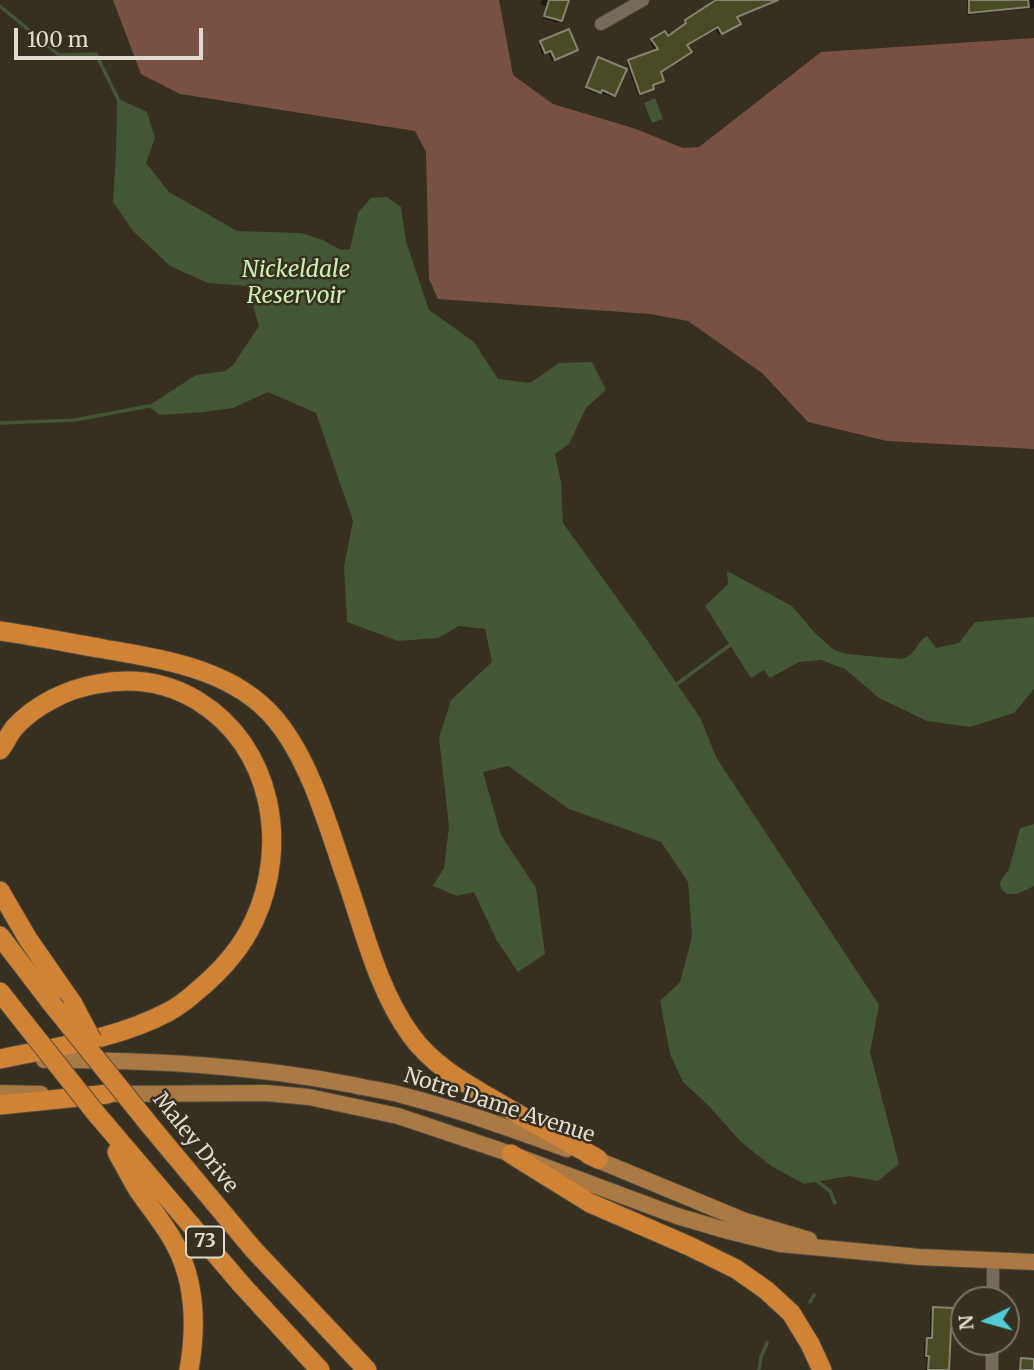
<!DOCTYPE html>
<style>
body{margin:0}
#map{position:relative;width:1034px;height:1370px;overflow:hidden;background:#372f1f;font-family:Merriweather,serif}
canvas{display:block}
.north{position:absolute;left:950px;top:1286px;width:70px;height:70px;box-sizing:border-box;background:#372f1f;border:2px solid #7a7466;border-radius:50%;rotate:265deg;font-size:19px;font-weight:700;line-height:28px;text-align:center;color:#dfdbd0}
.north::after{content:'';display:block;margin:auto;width:24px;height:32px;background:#52cbd7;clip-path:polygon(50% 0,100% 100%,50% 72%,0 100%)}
.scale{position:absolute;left:14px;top:28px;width:189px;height:32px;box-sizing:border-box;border:4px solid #dfdbd0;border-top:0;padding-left:9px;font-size:21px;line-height:24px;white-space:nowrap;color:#dfdbd0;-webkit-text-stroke:5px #372f1f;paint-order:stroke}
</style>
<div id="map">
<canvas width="1034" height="1370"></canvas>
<div class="north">N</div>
<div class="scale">100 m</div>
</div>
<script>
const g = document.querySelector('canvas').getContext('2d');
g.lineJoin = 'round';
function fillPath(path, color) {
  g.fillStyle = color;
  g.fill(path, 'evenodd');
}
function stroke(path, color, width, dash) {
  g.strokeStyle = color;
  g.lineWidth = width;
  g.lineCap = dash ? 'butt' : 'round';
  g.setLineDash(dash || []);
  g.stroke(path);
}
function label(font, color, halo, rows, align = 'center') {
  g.font = font + ' Merriweather,serif';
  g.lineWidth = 5;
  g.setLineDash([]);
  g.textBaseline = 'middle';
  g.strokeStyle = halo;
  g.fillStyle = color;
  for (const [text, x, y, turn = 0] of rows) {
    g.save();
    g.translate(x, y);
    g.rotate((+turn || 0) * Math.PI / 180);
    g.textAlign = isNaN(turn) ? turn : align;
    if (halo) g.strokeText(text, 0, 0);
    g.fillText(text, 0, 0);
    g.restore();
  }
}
fillPath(new Path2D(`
 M113,0H499L513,75L553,104L636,129L683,148L699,147L821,52L1034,38V449L887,441L808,422L762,373L688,321L650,314L438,299L429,279L426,152L415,131L180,94L141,74Z`), '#785144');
fillPath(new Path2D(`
 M117,98L147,112L155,138L146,163L169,192L237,231L301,233L323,240L341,250L350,249L358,213L371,198L387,197L401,207L406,241L429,310L474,342L498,379L530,383L559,363L592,362L606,390L586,408L569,444L555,454L561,482L563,523L645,637L701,719L716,757L879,1005L870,1052L899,1164L878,1181L849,1176L804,1184L771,1166L740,1141L710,1107L683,1082L670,1054L660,1001L680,982L692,937L688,882L661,842L569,809L508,766L483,772L501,835L536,888L545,954L518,972L496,939L474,892L457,896L433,886L444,868L449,827L439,738L451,700L492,662L485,629L459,626L438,638L398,641L347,622L344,567L353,521L316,413L268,392L233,408L204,412L160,415L148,406L196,375L225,371L233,365L259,326L247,286L208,283L170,266L133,231L113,202L116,153Z
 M655,98L663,119L652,123L644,103Z
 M727,571L792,606L815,633L834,650L847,654L901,659C917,655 914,644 927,636L936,648L959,643L975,622L1034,617V689L1014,713L970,727L927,721L879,698L845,669L821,660L799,662L770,678L764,670L751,678L705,606L728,584Z
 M1034,824V886L1017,894H1007L1001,889L1000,882L1009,869L1020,828Z`), '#435636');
fillPath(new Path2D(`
 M542,0H567L561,20L558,23L543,18L546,6L541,4Z
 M719,0H732L740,15L736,18V26L719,35L715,28L686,45L659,73L662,80L651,86L652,88L649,91L638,95L627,64L629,61L656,52L650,43L653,41L667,38L685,26L683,24Z
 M967,0H1034V8L968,15Z
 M541,43L576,50L552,61L548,52L542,54L539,45Z
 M598,59L614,95L612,97L599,92L597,94L585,89L596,61Z
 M934,1309L950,1329L947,1370H926L927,1358H924V1343L927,1340H930V1312Z`), '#0007');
stroke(new Path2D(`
 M0,6L59,55L96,54L119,101
 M0,423L75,420L149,406
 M677,684L730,645
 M817,1181L830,1191L835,1203
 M810,1302L814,1295
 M759,1370L761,1357L767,1343`), '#435636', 3.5);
const building = new Path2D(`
 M549,0H569L562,21L544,16Z
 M716,0H778L737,17L741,24L722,34L718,27L687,45L692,52L661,72L664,81L653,85L654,89L640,94L628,60L658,49L651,39L665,31L668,36L686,23L685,20Z
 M969,0H1028L1029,7L969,13Z
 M569,29L578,50L555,60L551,51L545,53L540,41Z
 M598,57L627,69L615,96L602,90L601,93L586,87Z
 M933,1307L953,1308V1328H951L949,1370H928L929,1356H926L927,1338H932Z
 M1021,1358L1034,1359V1370H1020Z`);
fillPath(building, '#4a4b25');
stroke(building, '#838470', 2);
const minor = new Path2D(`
 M601,24L643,0
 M993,1300V1260
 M992,1370V1342`);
const major = new Path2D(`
 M44,1060C148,1060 251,1065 353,1085C370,1089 388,1091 405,1096C460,1110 514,1130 567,1149
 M0,1093L41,1094
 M116,1094L266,1093L309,1097L398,1116L511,1154L677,1216L728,1231L780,1244L919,1257L1034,1262
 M588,1156L745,1221L809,1240`);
const highway = new Path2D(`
 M0,631C35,636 69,643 104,649C165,660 234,669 276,720C311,762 330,832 348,884C365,934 379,991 410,1034C434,1068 472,1087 506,1107C537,1125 568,1142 598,1159
 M0,750C5,743 9,735 14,728C35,705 67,689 97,684C133,677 167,682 198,701C273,747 289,846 254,921C241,949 220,972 197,991C188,999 178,1007 168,1012C117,1039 56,1047 0,1059
 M0,891L28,939L73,1004
 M0,936L52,1004
 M0,992L19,1016
 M0,1105L108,1094
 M94,1111L241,1284L320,1370
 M152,1128L253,1249L367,1370
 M117,1152C124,1165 131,1178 138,1190C151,1209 167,1227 177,1248C196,1286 196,1330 189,1370
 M511,1154L590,1203L689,1246L736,1269L766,1290L791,1313L810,1344L822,1370`);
stroke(minor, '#504a3c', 14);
stroke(major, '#504a3c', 18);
stroke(highway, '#504a3c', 21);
stroke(minor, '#746b59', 12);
stroke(major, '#ab7943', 16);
stroke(highway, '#d08334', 19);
const highwayBridge = new Path2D(`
 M52,1004L152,1128
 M73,1004L92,1040
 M19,1016L94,1111`);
stroke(highwayBridge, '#504a3c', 21, []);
stroke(highwayBridge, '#d08334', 19);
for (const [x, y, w] of [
 [205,1242,38]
]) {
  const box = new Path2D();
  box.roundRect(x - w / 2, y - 15.5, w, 31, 5);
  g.fillStyle = '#372f1f';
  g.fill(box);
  stroke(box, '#dfdbd0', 2);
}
label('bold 19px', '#dfdbd0', null, [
 ["73",205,1242]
]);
label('21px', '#dfdbd0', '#372f1f', [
 ["Notre Dame Avenue",499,1106,18],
 ["Maley Drive",195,1143,51]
]);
label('italic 23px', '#caeeb3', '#372f1f', [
 ["Nickeldale",296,270],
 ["Reservoir",296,296]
]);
</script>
